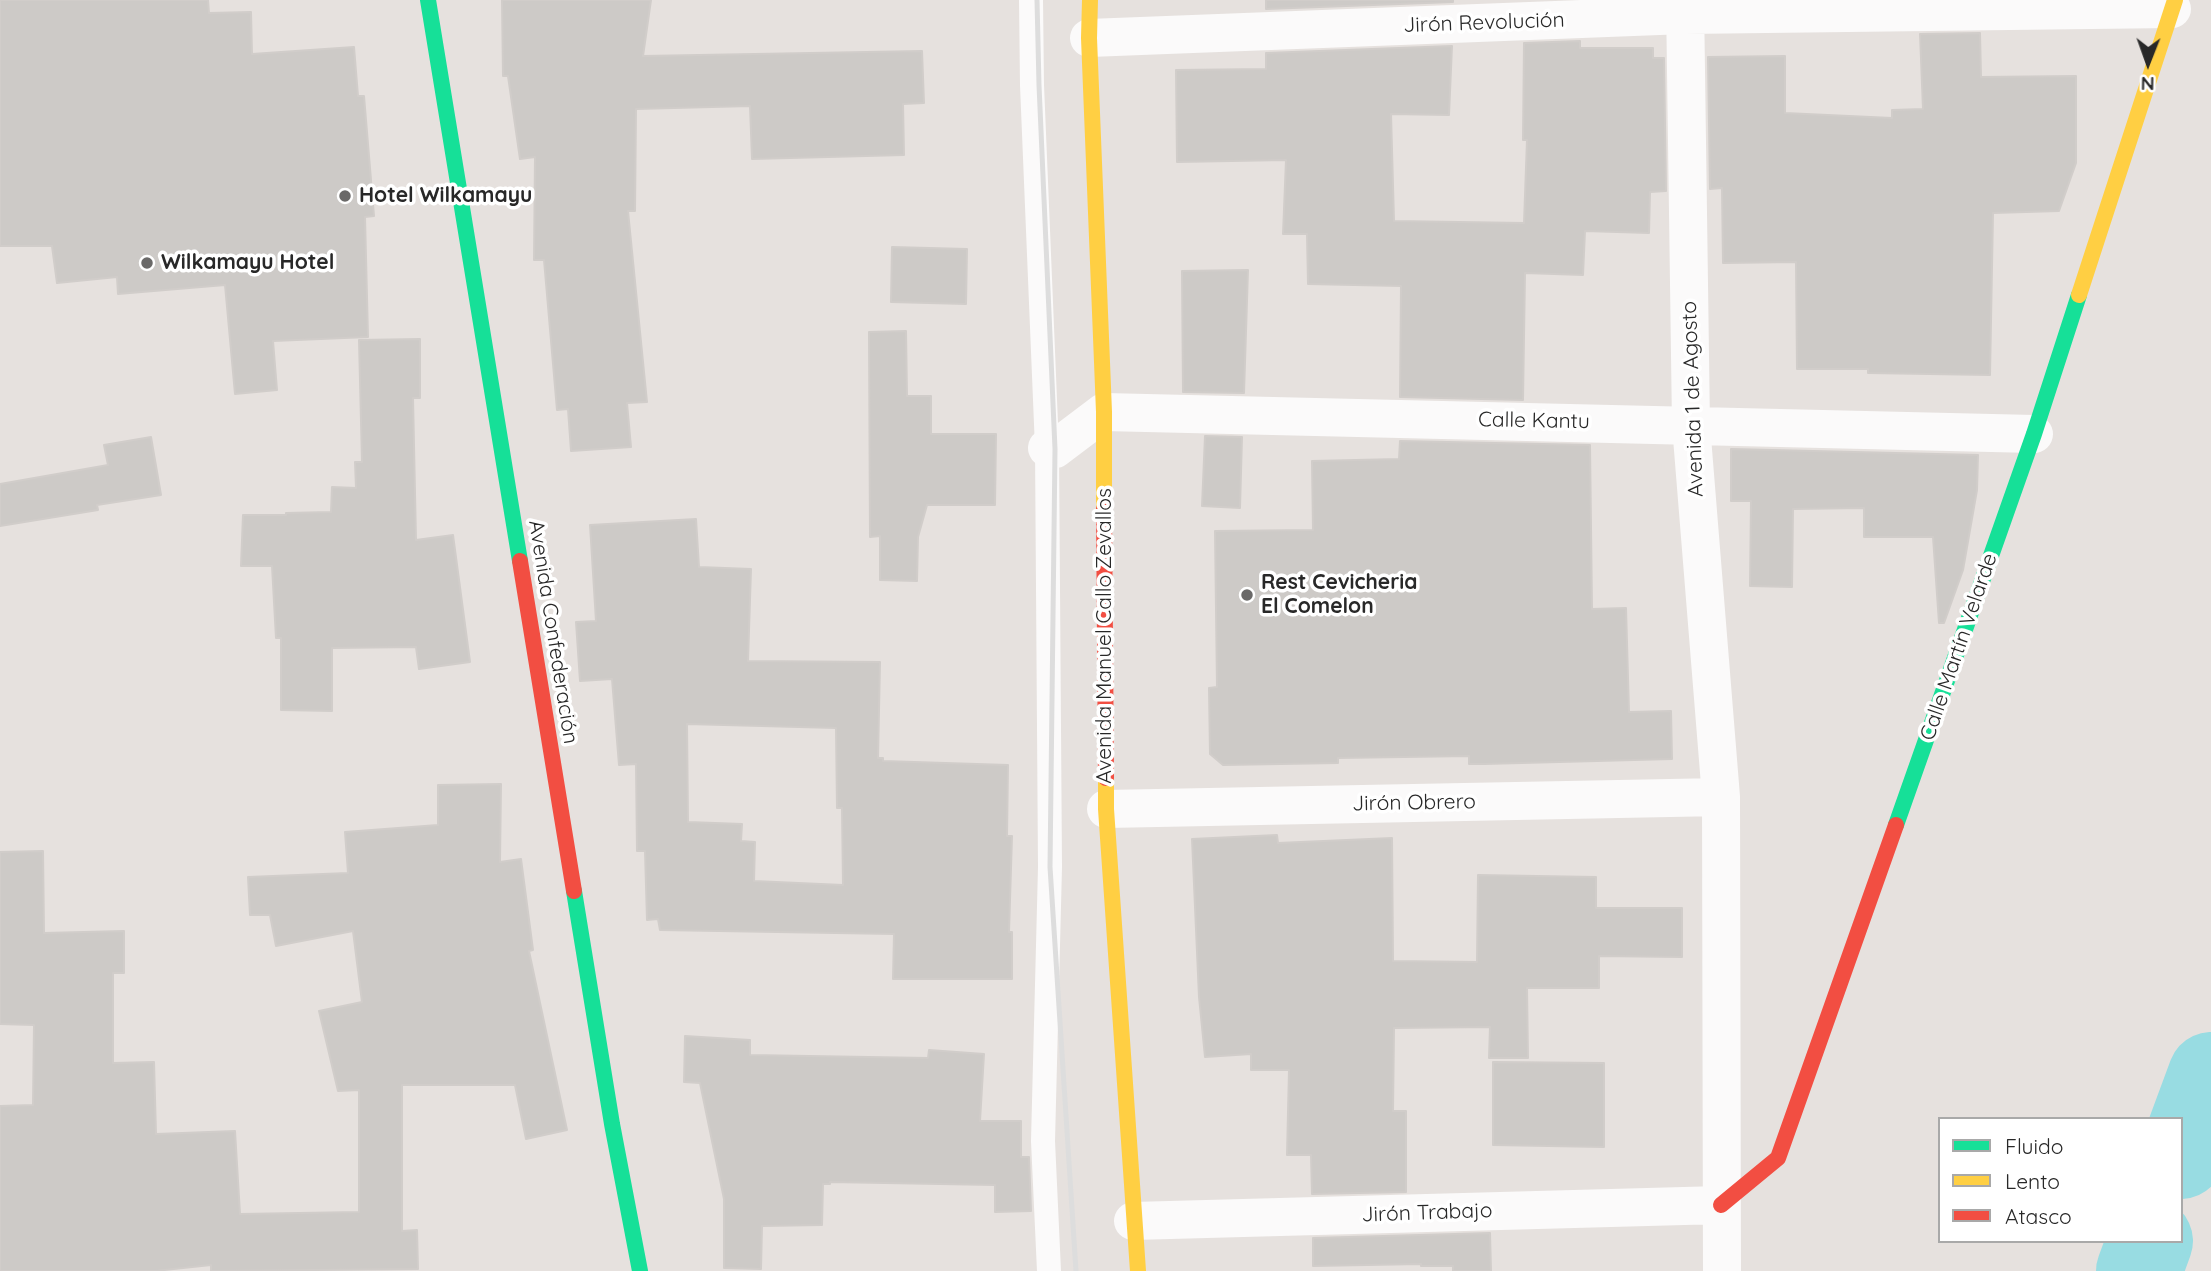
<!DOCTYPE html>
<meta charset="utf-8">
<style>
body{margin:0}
#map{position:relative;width:2211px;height:1271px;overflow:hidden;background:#e6e1de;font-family:Quicksand,sans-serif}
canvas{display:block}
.legend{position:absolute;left:1938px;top:1117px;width:245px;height:126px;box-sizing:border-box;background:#fff;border:2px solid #a9a9a9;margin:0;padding:9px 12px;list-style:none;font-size:21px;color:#282828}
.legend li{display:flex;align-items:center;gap:14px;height:35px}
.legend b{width:35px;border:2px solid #a9a9a9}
.north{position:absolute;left:2113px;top:28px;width:70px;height:70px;-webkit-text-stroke:5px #fff;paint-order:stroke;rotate:181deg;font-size:19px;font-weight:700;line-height:28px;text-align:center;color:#282828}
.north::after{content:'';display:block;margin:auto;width:24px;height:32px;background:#282828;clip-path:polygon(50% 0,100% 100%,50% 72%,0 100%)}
</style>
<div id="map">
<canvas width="2211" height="1271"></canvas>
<ul class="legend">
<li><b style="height:9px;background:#16e098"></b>Fluido</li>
<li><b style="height:9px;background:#ffcf43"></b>Lento</li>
<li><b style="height:9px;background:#f24e42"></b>Atasco</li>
</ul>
<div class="north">N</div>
</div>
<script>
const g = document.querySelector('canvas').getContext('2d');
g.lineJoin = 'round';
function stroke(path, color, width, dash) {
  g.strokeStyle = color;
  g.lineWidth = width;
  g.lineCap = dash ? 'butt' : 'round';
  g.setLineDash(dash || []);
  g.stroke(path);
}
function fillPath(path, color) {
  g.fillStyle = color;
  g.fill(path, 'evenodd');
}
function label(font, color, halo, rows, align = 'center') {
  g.font = font + ' Quicksand,sans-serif';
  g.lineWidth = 7;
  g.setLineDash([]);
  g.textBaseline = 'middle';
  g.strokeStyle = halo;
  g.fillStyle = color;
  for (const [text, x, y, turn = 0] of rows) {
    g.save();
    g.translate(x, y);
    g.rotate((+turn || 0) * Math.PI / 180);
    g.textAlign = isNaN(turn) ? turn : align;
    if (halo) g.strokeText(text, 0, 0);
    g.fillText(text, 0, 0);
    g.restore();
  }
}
stroke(new Path2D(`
 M2181,1156L2211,1075
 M2139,1271L2150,1241`), '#98dce2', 86);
const building = new Path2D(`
 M0,0H208L209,13L251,12L252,54L354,47L358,96H364L374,216L365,217L368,337L273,341L277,390L235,394L225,285L118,294L117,277L57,283L52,246H0Z
 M502,0H651L643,56L922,51L924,103L903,104L904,155L752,159L750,106L636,109L635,211H628L647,402L627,403L631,447L571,451L568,409L557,410L544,260H534L535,157L520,159L508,76H503Z
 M1266,0H1453V2L1266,9Z
 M1980,33L1981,77L2076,76V163L2059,211L1993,213L1990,375L1868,373V369H1797L1796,262L1723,263L1722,188L1710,189L1708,57L1785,56V113L1892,118V110L1923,109L1920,34Z
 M1580,41V48H1653V58H1664L1666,191L1650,192L1649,233L1585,231L1583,275L1525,273L1523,400L1400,397L1401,286L1308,284L1307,234H1283L1286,160L1177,162L1176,70L1266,69V53L1452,46L1449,115L1391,114L1394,221L1524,223L1527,140H1523L1524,43Z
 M892,247L967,249L966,304L891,302Z
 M1248,270L1244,393L1183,392L1182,271Z
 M906,331L907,396H931V434H996L995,505H927L918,537L917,581L880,580V536L870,537L869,332Z
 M420,339V398H413L416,540L453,535L470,662L419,669L416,647L332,648V711L281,710V638H276L272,566H241L243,515H286V513L331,512L332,487L356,488L355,462H362L359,340Z
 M1205,436L1242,437L1240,508L1202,506Z
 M151,437L161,495L97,505L98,510L0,526V484L108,465L104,445Z
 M1400,441L1590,445L1592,609L1626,608L1629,712L1671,711L1672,759L1484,764H1469V756L1338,758V763L1223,765L1210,754L1209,688L1217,687L1215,531L1313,530L1312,461L1399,459Z
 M1731,449L1978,455L1977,490L1963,570L1944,623H1939L1933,537H1864V508L1793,509L1792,587L1750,586L1751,501H1731Z
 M696,519L699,567L751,569L748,661L880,662L878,758H883V761L1008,765L1007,836H1012L1009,932H1012V979H893L894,934L660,930L658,919L647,920L645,851H637L636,764L619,765L612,679L580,681L576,622L596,621L590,525ZM687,724L836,728L837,808H842L843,885L754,881L755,842L741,841L742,824L688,822Z
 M501,784L500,862L521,859L533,950L529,951L567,1130L526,1139L515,1085H402V1231L417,1230L418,1269L211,1271V1265L155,1271H0V1106L33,1105L34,1025L0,1024V852L43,851L44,933L124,931V973H113V1063L154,1062L156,1134L235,1131L240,1214L359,1212V1090L338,1091L319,1011L362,1002L353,931L276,946L270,915H250L248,877L348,873L345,832L438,825V785Z
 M1277,835L1278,843L1392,838L1393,961L1477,962L1478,875L1596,877V908H1682V957L1599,956V988H1527L1528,1058H1489L1490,1027L1394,1028L1393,1111H1406V1192L1312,1194L1311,1155H1287L1289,1070H1251V1054L1205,1057L1199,997L1192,839Z
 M685,1036L750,1040V1055L928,1058L929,1050L984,1054L980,1121H1021V1157H1029L1031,1211L995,1212V1185L830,1182V1184H823L822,1225L762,1226L761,1269L724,1268V1199L700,1083L684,1082Z
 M1493,1062L1604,1063V1147L1493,1145Z
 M1490,1233L1491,1271H1453V1266H1421V1264L1313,1266V1238Z`);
fillPath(building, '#cdcac7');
stroke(building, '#d1cdca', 2);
stroke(new Path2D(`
 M1031,0L1032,85L1047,448L1050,867L1043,1141L1049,1271`), '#fbfafa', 24);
stroke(new Path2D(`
 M1685,0L1691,425L1721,797L1722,1271
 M1089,38L1685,15L2172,9
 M1047,448L1055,449L1104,412L2034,434
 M1106,809L1721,797
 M1133,1221L1721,1205`), '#fbfafa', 38);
stroke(new Path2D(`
 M428,0L520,561
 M1896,825L2034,434L2079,295
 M574,891L612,1124L640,1271`), '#16e098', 16);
stroke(new Path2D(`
 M1090,0L1089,38L1104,412V509
 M2079,295L2175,0
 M1106,778V809L1138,1271`), '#ffcf43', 16);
stroke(new Path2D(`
 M1104,509L1106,778
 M520,561L574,891
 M1721,1205L1778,1158L1896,825`), '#f24e42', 16);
stroke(new Path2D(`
 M1037,0L1039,85L1055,449L1050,867L1076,1271`), '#ddd', 5);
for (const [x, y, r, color] of [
 [345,196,7,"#6a6968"],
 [147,263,7,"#6a6968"],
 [1247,595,7,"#6a6968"]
]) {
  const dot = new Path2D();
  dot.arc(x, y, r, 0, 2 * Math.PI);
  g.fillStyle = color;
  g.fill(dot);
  stroke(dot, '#fff', 2.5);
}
label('21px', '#282828', '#fff', [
 ["Jirón Revolución",1484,23,-2],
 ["Avenida 1 de Agosto",1693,399,-92],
 ["Calle Kantu",1534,421,1],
 ["Avenida Confederación",553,632,81],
 ["Avenida Manuel Callo Zevallos",1105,636,-90],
 ["Calle Martín Velarde",1959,647,-71],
 ["Jirón Obrero",1414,803,-1],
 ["Jirón Trabajo",1427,1213,-2]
]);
label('bold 21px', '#282828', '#fff', [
 ["Hotel Wilkamayu",359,196],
 ["Wilkamayu Hotel",161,263],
 ["Rest Cevicheria",1261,583],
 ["El Comelon",1261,607]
], 'left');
</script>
